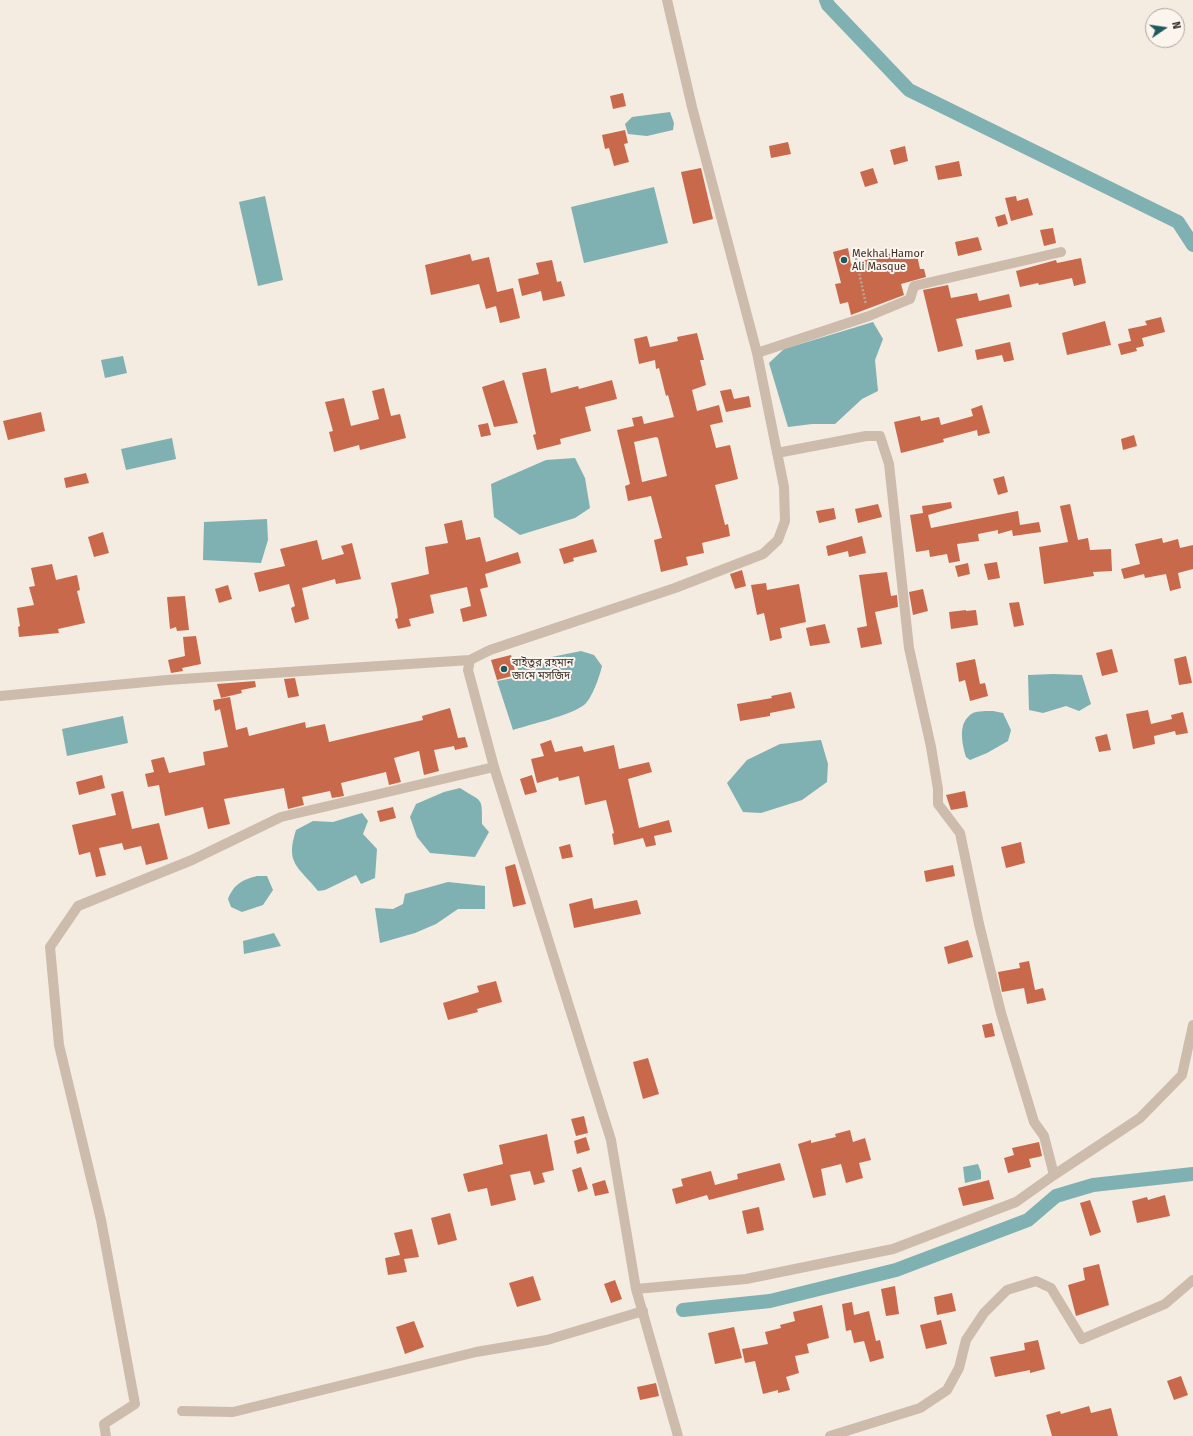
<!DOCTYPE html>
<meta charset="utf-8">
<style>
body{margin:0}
#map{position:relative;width:1193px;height:1436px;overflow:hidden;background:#f4ebe1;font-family:"Fira Sans",sans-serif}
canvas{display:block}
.north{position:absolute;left:1145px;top:8px;width:40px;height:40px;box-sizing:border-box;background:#fbf5ee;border:1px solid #aea6a0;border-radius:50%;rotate:77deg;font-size:11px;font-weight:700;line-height:16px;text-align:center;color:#3b302b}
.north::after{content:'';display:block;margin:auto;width:14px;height:18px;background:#1f5a5e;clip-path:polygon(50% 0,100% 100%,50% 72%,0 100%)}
</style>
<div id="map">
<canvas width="1193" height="1436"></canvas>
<div class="north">N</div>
</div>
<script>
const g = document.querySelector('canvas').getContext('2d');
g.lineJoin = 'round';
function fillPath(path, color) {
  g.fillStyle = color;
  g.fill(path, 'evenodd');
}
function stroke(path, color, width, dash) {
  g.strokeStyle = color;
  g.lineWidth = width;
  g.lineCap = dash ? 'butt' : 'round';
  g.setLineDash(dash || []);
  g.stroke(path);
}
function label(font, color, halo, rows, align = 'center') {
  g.font = font + ' "Fira Sans","Noto Sans Bengali",sans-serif';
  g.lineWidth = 4;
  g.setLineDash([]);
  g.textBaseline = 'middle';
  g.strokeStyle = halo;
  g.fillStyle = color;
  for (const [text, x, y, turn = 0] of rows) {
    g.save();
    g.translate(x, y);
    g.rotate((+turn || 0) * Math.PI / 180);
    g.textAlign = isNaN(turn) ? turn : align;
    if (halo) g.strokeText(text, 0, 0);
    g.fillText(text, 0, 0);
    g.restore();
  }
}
fillPath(new Path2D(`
 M670,112L674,123L673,130L647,136L628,134L625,124L632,117Z
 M654,187L668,243L584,263L571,207Z
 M265,196L283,280L258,286L239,202Z
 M873,322L883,339L875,360L878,391L862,399L835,424H812L788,427L769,363L784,349Z
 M123,356L127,373L105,378L101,360Z
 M172,438L176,459L126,470L121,449Z
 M575,458L585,478L590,508L575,518L520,535L494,517L491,484L546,460Z
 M267,519L268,540L261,563L203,560L204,522Z
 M581,651L594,655L602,666C600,675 592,699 584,705C569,716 531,724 513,730L497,681L519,677L517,664Z
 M1053,674L1082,675L1091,704L1079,711L1066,706L1043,713L1029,710L1028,675Z
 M993,711L1003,713L1011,730L1008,741L987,753L970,760L966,757C962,743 957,722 973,713C978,711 987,711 993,711Z
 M123,716L128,743L67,756L62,729Z
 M821,740L828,764L827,782L802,800L761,813L743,812L727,783L747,760L780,744Z
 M460,788C483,803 482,796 482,824L489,832L475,857L430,853L417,837L410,817L416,804L444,792Z
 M362,813L368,821L363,834L377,849L375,878L361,884L356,875L325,890L318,891C298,866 285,864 296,830L313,821L333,822Z
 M257,876H267L273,890L263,905L242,912L231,907L228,899C234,884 242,880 257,876Z
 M448,882L485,886V909H458L436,924L415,933L380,943L375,908L393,909L403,904L405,894Z
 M274,933L281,946L244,954L243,941Z
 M978,1164L981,1172V1179L965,1183L963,1167Z`), '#7fb0b2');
stroke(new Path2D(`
 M826,0L828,5L909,90L1178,222L1193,245
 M683,1310L770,1301L896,1270L1028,1220L1056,1196L1093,1185L1193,1174`), '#7fb0b2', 14);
fillPath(new Path2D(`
 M623,93L626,106L613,109L610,96Z
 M625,130L628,143L624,144L629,162L614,166L609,148L605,149L602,135Z
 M788,142L791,154L771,158L769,146Z
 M905,146L908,161L894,165L890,150Z
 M959,161L962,176L938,180L935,166Z
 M701,168L713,219L693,224L681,172Z
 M873,168L878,183L865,187L860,172Z
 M1016,196L1017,201L1028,198L1033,215L1011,221L1005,198Z
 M1005,214L1008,224L998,227L995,217Z
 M1053,228L1056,243L1044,246L1040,230Z
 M978,237L982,250L958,256L955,242Z
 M848,248L851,264L896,252L897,255L916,250L920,269H924L926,277L901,284L904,295L851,315L848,302L840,304L835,284L841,283L833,252Z
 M470,254L472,261L489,257L497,292L513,288L520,318L500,323L496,306L486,309L479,284L431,295L425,265Z
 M1081,258L1086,283L1074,286L1072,278L1039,285L1038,283L1020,287L1016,271L1056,260L1057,263Z
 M552,260L557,282L561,281L565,296L543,301L541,291L522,296L518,279L539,274L536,263Z
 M948,285L951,298L977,293L979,301L1009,294L1012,307L956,319L963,346L938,352L923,290Z
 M1161,317L1165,332L1142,338L1144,346L1136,348L1137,351L1121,355L1118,344L1131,341L1128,329L1147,325L1145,321Z
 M1105,321L1111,345L1067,355L1062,333Z
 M697,333L704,360H700L706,385L692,390L697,411L719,405L723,422L710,425L716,448L730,445L738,479L715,485L725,525L728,524L730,536L702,543L704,553L686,557L688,565L661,572L654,540L662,538L651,496L628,501L625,486L630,484L617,430L634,426L632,418L642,416L644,424L674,417L668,395L666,396L659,368L656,369L655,360L639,364L634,339L647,336L650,347L678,341L677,337ZM656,437L658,438L667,476L642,482L634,442Z
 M1010,342L1014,360L1004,362L1002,355L977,360L975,350Z
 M546,368L551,393L578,386L579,389L612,380L617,399L585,407L591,431L560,439L561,444L537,450L533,435L536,434L522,373Z
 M504,380L518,423L494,427L482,387Z
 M384,388L391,416L400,414L406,438L360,450L359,445L334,452L329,432L333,431L325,402L344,398L351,426L379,419L372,391Z
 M731,389L734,399L749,396L751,407L726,412L720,391Z
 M982,405L990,433L978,436L977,430L943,439L944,442L901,453L894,422L920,416L921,421L939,417L941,425L973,416L971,409Z
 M41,412L45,431L8,440L3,421Z
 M488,423L491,435L481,437L478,425Z
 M1134,435L1137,446L1123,450L1121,439Z
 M86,473L89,483L66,488L64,478Z
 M1004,476L1008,492L998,495L993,479Z
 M951,502L952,508L928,515L931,528L1018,511L1020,525L1039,522L1041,532L1013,536L1012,530L998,534V530L978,534L979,541L957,544L960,561L949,563L947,554L930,557L929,550L916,552L910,515L923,513L922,506Z
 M878,504L882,517L858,523L855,509Z
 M1070,504L1078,540L1088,538L1090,550L1111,549L1112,571L1093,572L1094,576L1044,584L1039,547L1068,542L1060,506Z
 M834,508L836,519L819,523L816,511Z
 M462,520L466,540L480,537L486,562L518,552L521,563L485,574L488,587L480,589L487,616L463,622L460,609L471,606L467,587L430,595L434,613L409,619L411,626L398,629L395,619L398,618L397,609L391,583L429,574L425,547L448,543L444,524Z
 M103,532L109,553L94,557L88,537Z
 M862,536L866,553L849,557L848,551L828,556L826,546Z
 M1162,538L1163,543L1178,539L1180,548L1193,545V569L1178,573L1181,588L1170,591L1166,574L1145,578L1144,574L1124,579L1121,569L1140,564L1135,544Z
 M593,539L597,552L573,558L574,561L564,564L559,549Z
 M317,540L322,560L344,554L341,546L352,543L361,579L336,584L335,579L302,588L309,619L295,623L291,608L295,606L289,584L259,592L254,573L285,566L280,549Z
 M997,562L1000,578L988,580L984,564Z
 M968,563L970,574L958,577L955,566Z
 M52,564L56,580L77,575L80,590L77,591L85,623L58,629L59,633L19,637L18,627L20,626L17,608L34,605L29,587L35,586L31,568Z
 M742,570L746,586L735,589L730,574Z
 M887,572L891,596L897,595L898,607L875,612L882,644L861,648L857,628L867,626L859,575Z
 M766,583L767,590L799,584L806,622L780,628L782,638L770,641L764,613L757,615L751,585Z
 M228,585L232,599L219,603L215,589Z
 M923,589L928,611L913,615L909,592Z
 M185,596L189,630L177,631L176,627L170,629L167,597Z
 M1019,602L1024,625L1014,627L1009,603Z
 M966,610V611L976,610L978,625L951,629L949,612Z
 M825,624L830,643L810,646L806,628Z
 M196,636L201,664L182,668L183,671L171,673L168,660L185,656L183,637Z
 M1112,649L1118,672L1102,676L1096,653Z
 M511,655L516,675L497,680L491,660Z
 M1186,656L1192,683L1179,685L1174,659Z
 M975,659L980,684L985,683L988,696L970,701L965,680L959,682L956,663Z
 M295,678L299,696L288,698L284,679Z
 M255,681L256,687L241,690L242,693L221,698L217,684Z
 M791,692L795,708L770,713V716L740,721L737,704L772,698L771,696Z
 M230,697L236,730L247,727L249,736L305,722L306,728L325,724L329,742L423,720L422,716L450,708L458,738L465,737L468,747L455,750L454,746L434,750L439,771L424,775L419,751L394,758L401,782L389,785L386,772L341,783L344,796L332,798L330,791L302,797L304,805L288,809L284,788L224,799L230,824L208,829L203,807L165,816L159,785L148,787L145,774L154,772L151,760L164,757L169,773L205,765L203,752L228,747L220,709L215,711L213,700Z
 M1148,710L1151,724L1172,719L1171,715L1183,712L1188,733L1176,735L1175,731L1154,736L1155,744L1133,749L1126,714Z
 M1107,734L1111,750L1099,752L1095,737Z
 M551,740L555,752L582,746L584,752L614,745L619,769L649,762L652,772L628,779L639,828L669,820L672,832L654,836L656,845L646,847L643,838L614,845L612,834L614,833L606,800L585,805L579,776L559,781L558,777L537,783L531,759L544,756L540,744Z
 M102,775L105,788L79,795L76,782Z
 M532,775L537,792L525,795L520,779Z
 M123,791L132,829L159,823L168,859L146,865L141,846L124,850L122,843L99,848L106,875L96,877L90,852L79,855L72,825L116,815L111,794Z
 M965,791L968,807L951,810L946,795Z
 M393,807L396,818L380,822L377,811Z
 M1021,842L1025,863L1006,868L1001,847Z
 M570,844L573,857L562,859L559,847Z
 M515,864L526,904L513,907L505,867Z
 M953,865L955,876L926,882L924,871Z
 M592,898L594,909L637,900L641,914L574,928L569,904Z
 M968,940L973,957L948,964L944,947Z
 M1029,961L1035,990L1043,988L1046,1000L1027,1004L1024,988L1002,992L998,972L1020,968L1019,963Z
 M496,981L502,1002L477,1009L478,1012L448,1020L443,1003L479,992L477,986Z
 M992,1023L995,1036L985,1038L982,1025Z
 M648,1058L659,1094L643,1099L633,1062Z
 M584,1116L588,1133L576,1136L571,1119Z
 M850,1130L853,1142L865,1138L871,1160L859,1163L863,1178L846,1183L841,1164L821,1169L826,1195L813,1198L798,1144L811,1140V1143L836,1137L835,1134Z
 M547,1134L554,1170L542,1173L545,1182L534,1185L530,1171L510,1175L516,1200L491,1206L487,1188L468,1192L463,1174L503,1164L499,1145Z
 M586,1137L590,1150L577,1154L574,1141Z
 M1039,1142L1042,1156L1029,1159L1031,1167L1008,1173L1004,1158L1014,1155L1012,1148Z
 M780,1163L785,1180L709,1200L707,1195L676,1204L672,1189L683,1186L681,1179L711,1171L715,1185L738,1179L737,1174Z
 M581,1167L588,1189L578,1192L572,1170Z
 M605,1180L609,1193L595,1196L592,1184Z
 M989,1180L994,1199L963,1206L958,1188Z
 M1165,1195L1170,1216L1137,1223L1132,1201L1147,1197L1148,1200Z
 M1090,1200L1101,1232L1090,1236L1080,1203Z
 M759,1207L764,1230L747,1234L742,1211Z
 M450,1213L457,1240L438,1245L431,1218Z
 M412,1229L419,1257L404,1259L407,1272L388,1275L385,1258L400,1255L394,1233Z
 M1099,1264L1109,1305L1076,1316L1068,1285L1085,1280L1083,1268Z
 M533,1276L541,1300L517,1307L509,1283Z
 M615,1280L622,1299L611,1303L604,1284Z
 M895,1286L899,1314L886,1316L881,1289Z
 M952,1293L956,1311L937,1315L934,1297Z
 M852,1302L854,1315L869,1311L876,1341L880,1340L884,1358L870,1362L864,1341L854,1343L851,1330L846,1331L842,1304Z
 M822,1305L829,1338L807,1344L809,1353L795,1356L799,1373L786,1377L790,1390L778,1393V1390L763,1394L755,1361L745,1363L742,1349L768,1344L765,1332L781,1328L780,1325L795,1321L793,1312Z
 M941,1320L947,1344L926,1349L920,1325Z
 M414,1321L424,1347L405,1354L396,1327Z
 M734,1327L742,1358L715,1364L708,1333Z
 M1038,1340L1045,1369L1030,1373V1370L995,1377L990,1357L1025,1350L1024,1343Z
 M1181,1376L1188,1395L1174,1400L1167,1381Z
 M656,1383L659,1396L640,1400L637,1387Z
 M1089,1406L1091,1413L1111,1408L1118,1436H1052L1046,1415L1060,1411L1061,1414Z`), '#c8694b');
stroke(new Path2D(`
 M856,258L866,305`), '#b9a596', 2.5, [2, 2]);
stroke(new Path2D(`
 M667,0L692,107L757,353L784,487L785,521L778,540L763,554L675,588L490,650L470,660L468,670L494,767L611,1140L636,1289L678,1436
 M757,353L869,316L910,299L914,286L1061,252
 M0,696L167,680L470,660
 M1054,1175L1140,1118L1182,1075L1193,1025
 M636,1289L746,1279L893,1249L1016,1202L1054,1175L1044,1136L1034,1122L1001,1013L979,924L960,833L938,804V789L931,747L909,648L889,464L880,436H866L777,453
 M182,1411L233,1412L476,1352L547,1340L643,1311
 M106,1436L104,1424L135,1404L101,1220L59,1045L50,947L78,906L192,860L281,817L494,767
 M830,1436L920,1408L947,1390L959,1368L966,1340L984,1313L1007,1290L1036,1281L1051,1288L1082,1339L1165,1304L1193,1280`), '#cdbbac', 10);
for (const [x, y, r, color] of [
 [844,260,4,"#1f5a5e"],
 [504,669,4,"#1f5a5e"]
]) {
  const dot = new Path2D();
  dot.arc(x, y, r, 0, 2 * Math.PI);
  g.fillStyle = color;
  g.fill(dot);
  stroke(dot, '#fbf5ee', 1.5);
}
label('11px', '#3b302b', '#fbf5ee', [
 ["Mekhal Hamor",852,254],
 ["Ali Masque",852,267],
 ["বাইতুর রহমান",512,663],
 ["জা‌মে মস‌জিদ",512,676]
], 'left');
</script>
